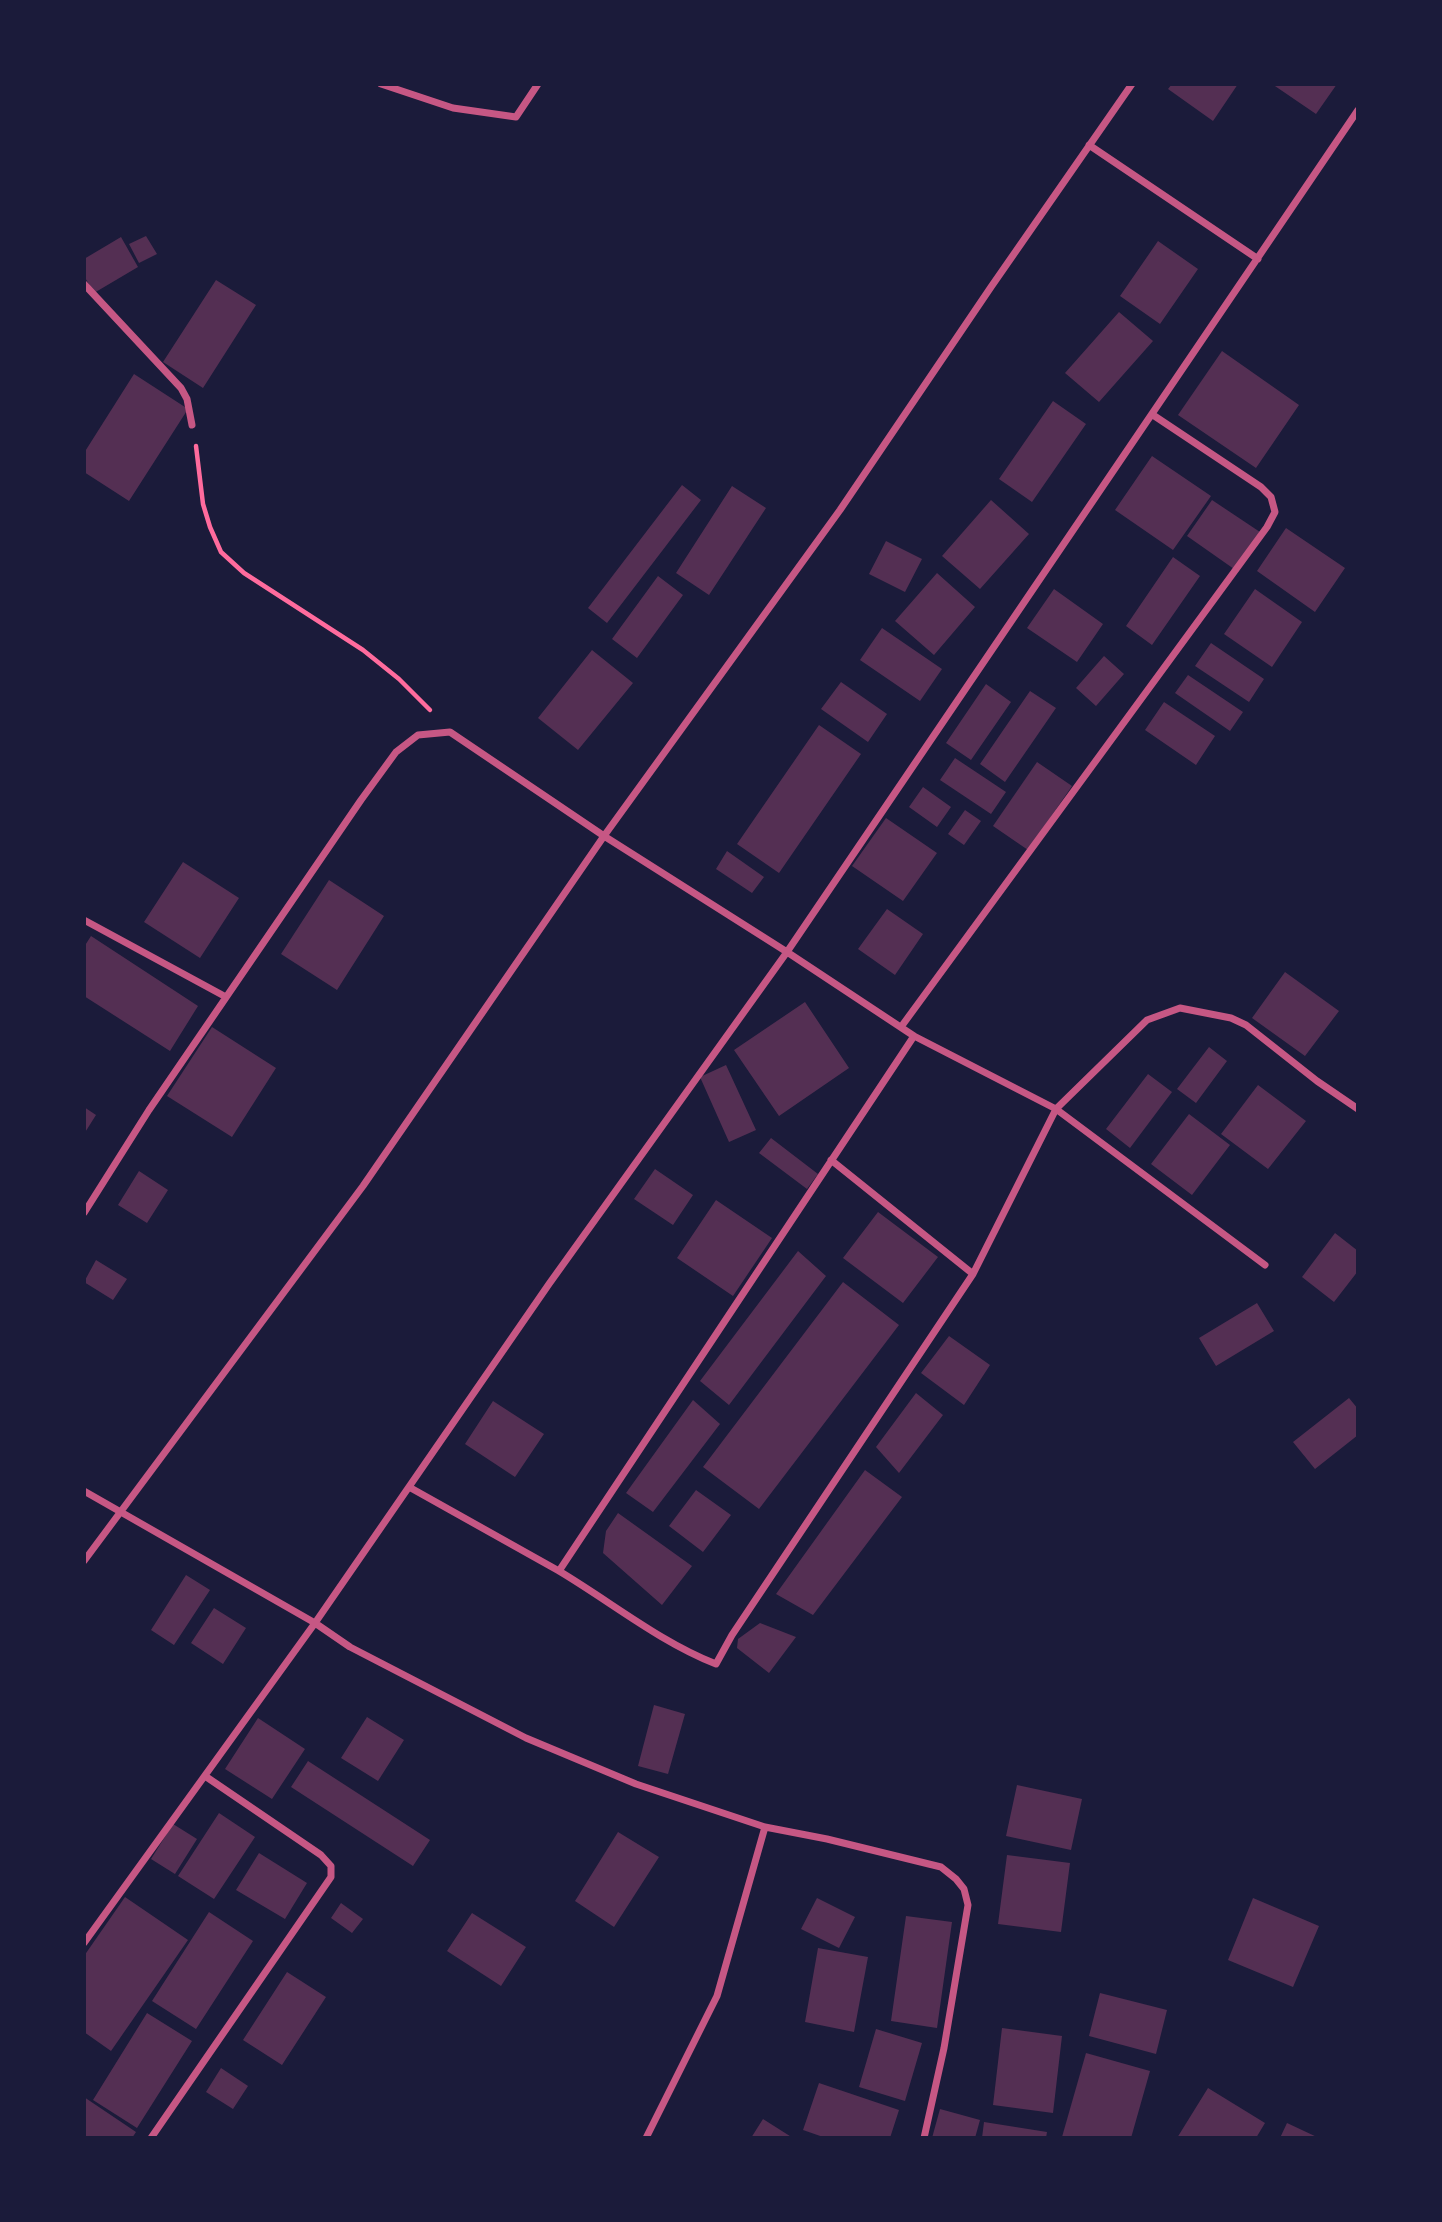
<!DOCTYPE html>
<style>
body{margin:0}
#map{position:relative;width:1442px;height:2222px;overflow:hidden;background:#1b1b3a;font-family:Raleway,sans-serif}
canvas{display:block}
.frame{position:absolute;inset:0;border:86px solid #1b1b3a;pointer-events:none}
</style>
<div id="map">
<canvas width="1442" height="2222"></canvas>
<div class="frame"></div>
</div>
<script>
const g = document.querySelector('canvas').getContext('2d');
g.lineJoin = 'round';
function fillPath(path, color) {
  g.fillStyle = color;
  g.fill(path, 'evenodd');
}
function stroke(path, color, width, dash) {
  g.strokeStyle = color;
  g.lineWidth = width;
  g.lineCap = dash ? 'butt' : 'round';
  g.setLineDash(dash || []);
  g.stroke(path);
}
fillPath(new Path2D(`
 M1172,84H1238L1213,121L1168,89Z
 M1272,84H1337L1316,114Z
 M146,236L157,254L139,263L129,244Z
 M121,237L138,267L94,293L84,276V259Z
 M1158,241L1198,269L1160,324L1120,296Z
 M216,280L256,305L203,388L163,362Z
 M1119,312L1153,341L1099,402L1065,373Z
 M1222,351L1299,405L1256,468L1178,415Z
 M134,374L188,409L129,501L84,472V453Z
 M1053,401L1086,424L1032,502L999,479Z
 M1152,456L1211,496L1173,550L1115,510Z
 M682,485L701,500L607,623L588,608Z
 M732,486L766,508L709,595L676,573Z
 M991,500L1029,534L980,589L942,556Z
 M1212,500L1260,532L1234,569L1187,536Z
 M1286,528L1345,568L1315,612L1257,571Z
 M886,541L922,559L905,592L869,574Z
 M1173,557L1200,576L1152,645L1126,626Z
 M937,573L975,607L934,655L895,621Z
 M658,576L683,595L637,658L612,639Z
 M1054,589L1103,624L1077,662L1027,628Z
 M1255,589L1302,622L1272,667L1224,634Z
 M882,628L942,669L920,701L860,660Z
 M1211,643L1264,679L1249,702L1195,666Z
 M592,650L633,683L578,750L538,718Z
 M1104,656L1124,674L1096,706L1076,688Z
 M1188,675L1243,712L1230,731L1175,693Z
 M841,682L887,714L868,742L821,709Z
 M986,684L1011,702L971,760L946,743Z
 M1030,691L1056,708L1005,782L980,764Z
 M1164,702L1215,736L1196,765L1145,730Z
 M819,725L861,754L779,873L737,844Z
 M955,758L1006,792L991,814L940,780Z
 M1037,762L1072,786L1028,850L993,826Z
 M923,787L951,807L937,827L909,807Z
 M965,810L981,821L964,845L948,834Z
 M886,818L937,853L903,901L852,866Z
 M727,851L764,877L752,893L716,869Z
 M183,862L239,898L200,958L144,922Z
 M329,880L384,916L337,990L281,954Z
 M887,909L923,934L895,975L858,949Z
 M91,936L198,1006L170,1051L84,996V947Z
 M1285,972L1339,1011L1305,1056L1252,1018Z
 M805,1002L849,1068L779,1116L734,1050Z
 M212,1027L276,1068L232,1137L167,1096Z
 M1209,1047L1227,1061L1196,1103L1177,1089Z
 M726,1065L756,1130L729,1142L700,1077Z
 M1148,1074L1172,1092L1130,1148L1106,1129Z
 M1258,1085L1306,1121L1268,1169L1221,1134Z
 M84,1107L96,1115L84,1134Z
 M1189,1114L1230,1145L1192,1195L1151,1164Z
 M771,1138L818,1174L807,1189L759,1153Z
 M655,1169L693,1195L673,1225L634,1199Z
 M139,1171L168,1190L147,1223L118,1205Z
 M716,1200L772,1238L733,1296L677,1258Z
 M878,1212L938,1257L903,1303L843,1258Z
 M1335,1233L1358,1251V1271L1334,1302L1302,1277Z
 M798,1251L826,1276L729,1405L700,1381Z
 M96,1260L127,1279L113,1300L84,1282Z
 M843,1282L899,1325L759,1509L703,1467Z
 M1257,1303L1274,1331L1216,1366L1199,1338Z
 M949,1336L990,1365L964,1405L921,1373Z
 M916,1393L943,1415L899,1473L876,1447Z
 M1349,1398L1358,1409V1435L1315,1469L1293,1442Z
 M693,1400L720,1424L653,1512L626,1493Z
 M493,1401L544,1434L515,1477L465,1444Z
 M865,1470L902,1497L813,1615L776,1594Z
 M696,1490L731,1515L703,1552L669,1526Z
 M618,1513L692,1566L662,1605L603,1553L606,1531Z
 M186,1575L210,1590L174,1645L151,1630Z
 M214,1608L246,1628L223,1664L191,1643Z
 M760,1623L796,1637L769,1673L737,1648L738,1639Z
 M654,1705L685,1714L668,1774L638,1766Z
 M367,1717L404,1740L378,1781L341,1758Z
 M258,1718L305,1749L272,1799L225,1769Z
 M308,1761L430,1840L413,1866L291,1787Z
 M1017,1785L1082,1799L1071,1850L1006,1836Z
 M219,1813L255,1837L214,1899L178,1876Z
 M173,1824L197,1839L175,1874L151,1859Z
 M618,1832L659,1857L614,1927L575,1901Z
 M259,1853L307,1883L285,1919L236,1890Z
 M1007,1855L1070,1863L1061,1932L998,1924Z
 M125,1897L188,1940L111,2051L84,2032V1956Z
 M817,1898L855,1917L839,1948L801,1929Z
 M1253,1898L1319,1926L1293,1987L1228,1960Z
 M341,1903L363,1919L352,1933L331,1918Z
 M209,1912L253,1941L196,2029L152,2001Z
 M472,1913L526,1947L501,1986L447,1951Z
 M906,1916L952,1922L937,2028L891,2021Z
 M818,1948L868,1957L854,2032L805,2022Z
 M287,1972L326,1997L282,2065L243,2040Z
 M1100,1993L1167,2010L1156,2054L1089,2036Z
 M147,2013L192,2041L137,2128L93,2100Z
 M1002,2028L1062,2036L1053,2113L993,2105Z
 M876,2029L922,2043L905,2101L859,2087Z
 M1086,2053L1150,2071L1131,2138L1062,2137Z
 M221,2068L248,2086L233,2109L206,2092Z
 M819,2083L899,2110L890,2138H826L803,2130Z
 M1208,2088L1265,2123L1256,2138H1177Z
 M84,2097L136,2132L132,2138H84Z
 M940,2109L980,2120L975,2138H932Z
 M763,2119L793,2138H751Z
 M984,2122L1047,2132L1046,2138H982Z
 M1287,2123L1319,2138H1280Z`), '#542f53');
stroke(new Path2D(`
 M196,446L203,504L210,527L221,552L244,573L363,650L399,679L430,710`), '#ff6b9d', 4.5);
stroke(new Path2D(`
 M381,84L453,108L516,117L538,84
 M1089,145L1258,259
 M84,284L181,388L187,399L192,425
 M84,920L226,997
 M901,1027L1267,527L1275,512L1271,497L1261,487L1153,415
 M914,1036L559,1571C611,1602 660,1642 716,1664L732,1635L973,1274L1056,1109L1147,1020L1180,1008L1231,1018L1246,1025L1317,1081L1358,1109
 M831,1160L973,1274
 M84,1213L149,1110L361,800L396,752L418,735L450,732L604,836L787,952L914,1036L1056,1109L1265,1265
 M409,1487L559,1571
 M84,1491L315,1623L350,1647L526,1738L636,1784L765,1827L827,1839L941,1867L956,1879L964,1889L968,1905L944,2048L924,2138
 M84,1561L363,1186L604,836L840,510L991,287L1132,84
 M84,1943L315,1623L549,1284L787,952L1358,110
 M151,2138L331,1877V1866L321,1855L205,1776
 M646,2138L717,1996L765,1827`), '#c65784', 7);
</script>
